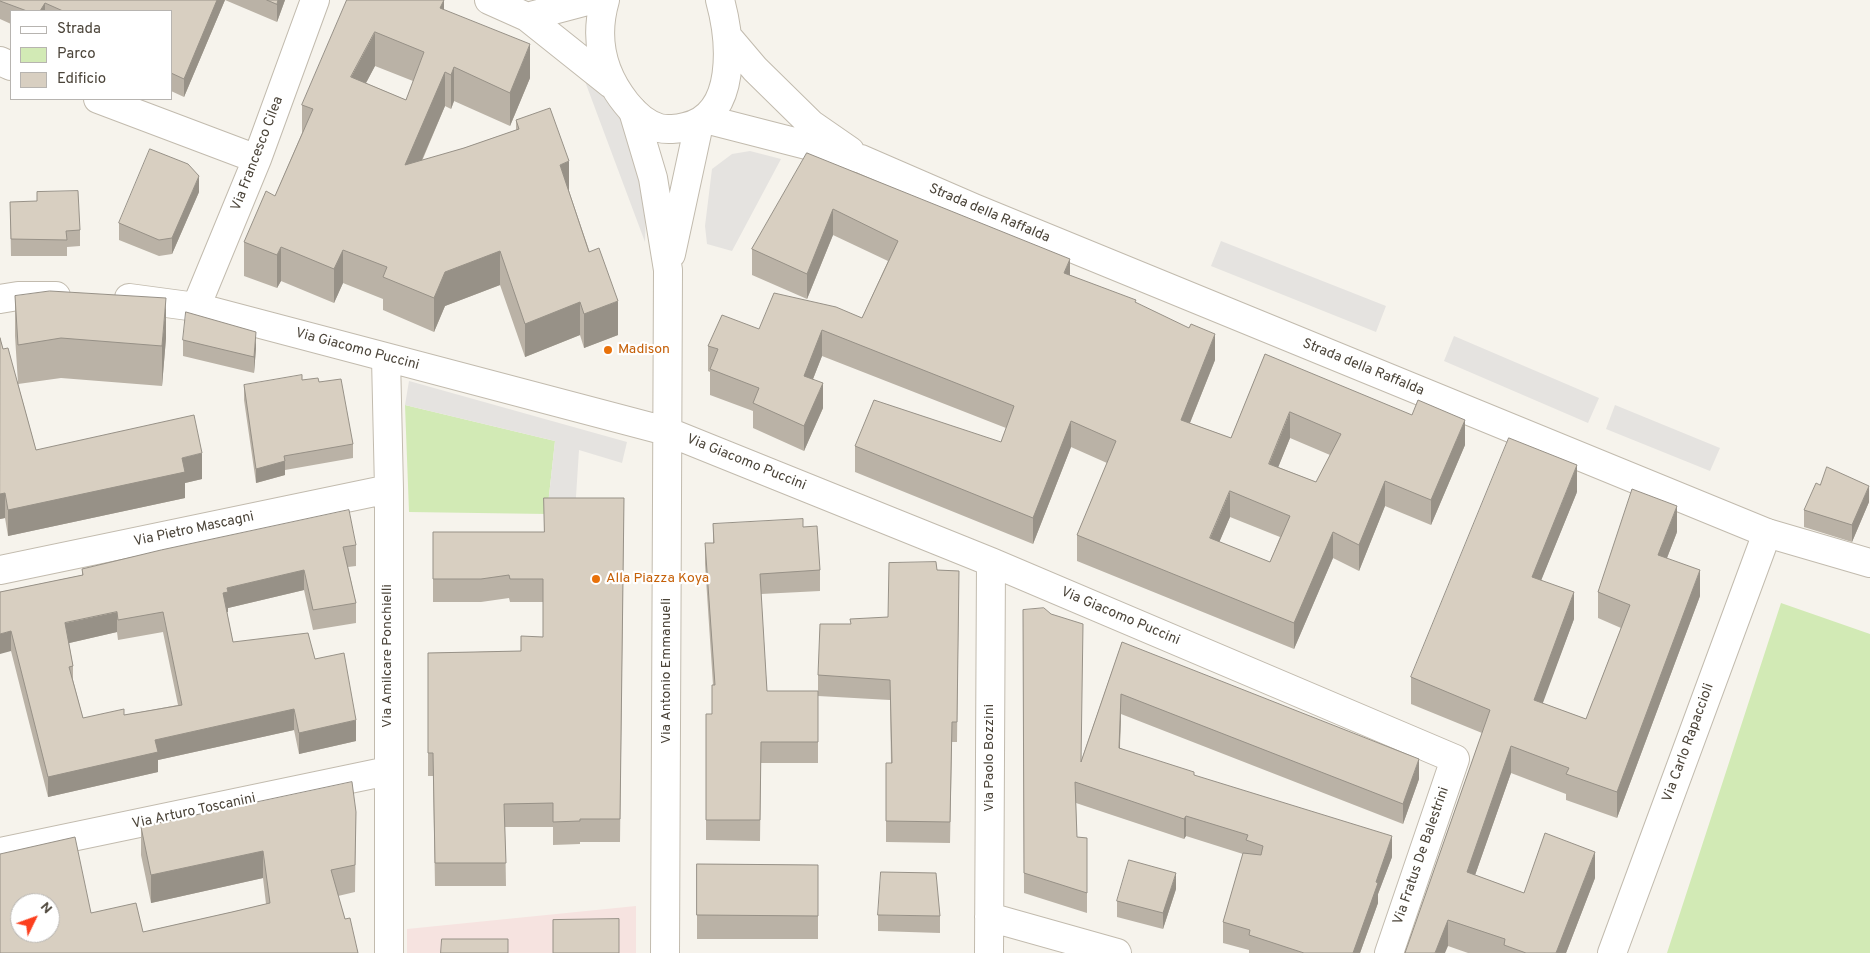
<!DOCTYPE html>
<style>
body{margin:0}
#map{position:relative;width:1870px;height:953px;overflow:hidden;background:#f6f3ec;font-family:Overpass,sans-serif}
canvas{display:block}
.legend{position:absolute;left:10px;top:10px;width:162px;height:90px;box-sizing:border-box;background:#fff;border:1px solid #b7b4b0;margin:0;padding:6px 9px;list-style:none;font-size:15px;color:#4b4439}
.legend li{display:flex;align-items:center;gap:10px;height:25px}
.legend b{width:25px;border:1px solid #b7b4b0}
.north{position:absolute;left:10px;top:893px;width:50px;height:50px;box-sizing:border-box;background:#fff;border:1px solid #b7b4b0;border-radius:50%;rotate:48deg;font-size:14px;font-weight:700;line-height:20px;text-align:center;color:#4b4439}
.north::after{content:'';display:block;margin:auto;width:18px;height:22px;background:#fc3f1d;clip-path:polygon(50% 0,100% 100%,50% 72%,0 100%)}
</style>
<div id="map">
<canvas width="1870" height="953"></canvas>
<ul class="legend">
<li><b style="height:6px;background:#fff"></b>Strada</li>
<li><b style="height:14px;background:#d2eab5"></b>Parco</li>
<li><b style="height:14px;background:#d8cfc1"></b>Edificio</li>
</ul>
<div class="north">N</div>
</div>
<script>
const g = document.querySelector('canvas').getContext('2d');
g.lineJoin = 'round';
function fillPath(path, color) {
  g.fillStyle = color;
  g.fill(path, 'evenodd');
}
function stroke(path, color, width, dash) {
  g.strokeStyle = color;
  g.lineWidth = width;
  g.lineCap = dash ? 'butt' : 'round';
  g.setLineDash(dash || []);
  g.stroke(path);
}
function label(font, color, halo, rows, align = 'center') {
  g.font = font + ' Overpass,sans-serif';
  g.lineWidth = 4.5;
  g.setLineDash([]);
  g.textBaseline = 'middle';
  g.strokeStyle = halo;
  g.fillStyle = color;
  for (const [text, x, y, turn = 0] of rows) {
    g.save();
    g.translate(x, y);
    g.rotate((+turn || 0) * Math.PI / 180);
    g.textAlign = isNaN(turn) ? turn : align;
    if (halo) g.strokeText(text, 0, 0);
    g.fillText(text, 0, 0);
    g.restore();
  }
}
fillPath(new Path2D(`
 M636,906V953H407V929Z`), '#f6e3e0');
fillPath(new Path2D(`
 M405,405L555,441L547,514L409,512Z
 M1781,603L1870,634V953H1667Z`), '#d2eab5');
fillPath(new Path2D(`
 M580,68L600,84L634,134L646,210L645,242Z
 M750,151L781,159L732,251L707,244L705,226L712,169L732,154Z
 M1221,241L1386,306L1376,332L1211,266Z
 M1454,336L1599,398L1588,423L1444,361Z
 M409,381L627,442L622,463L579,450L575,512L547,514L555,441L405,405Z
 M1615,405L1720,448L1710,471L1606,429Z`), '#e5e3e0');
const minor = new Path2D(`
 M0,61L11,66
 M98,99L257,159
 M633,111L653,178L668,270L665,953
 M671,254L699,124
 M129,298L196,307L666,431L991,562L1455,759L1389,953
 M0,299L18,296H56
 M196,307L257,159L315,0
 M386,358L389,489V953
 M0,570L389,489
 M0,852L388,771
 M989,917L1117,953
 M989,953L991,562
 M1612,953L1767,533`);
const tertiary = new Path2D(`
 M489,0L527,17L611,84
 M605,0C594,38 602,73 626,103C634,113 646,124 659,128C666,130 678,129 685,127C738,116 731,40 720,0
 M527,17L591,0
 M727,36L755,69L811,124L850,151
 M705,119L861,159L974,208L1767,533L1870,563`);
stroke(minor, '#c2bbae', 30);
stroke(tertiary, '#c2bbae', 30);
stroke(minor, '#fff', 28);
stroke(tertiary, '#fff', 28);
fillPath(new Path2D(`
 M0,0H225L184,97L171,91V11H11V24L0,19Z
 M225,0H285L277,22Z
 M347,0H444V10L530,78L510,126L454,101L451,109L445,106L422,161L464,148L516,130V120L569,191L618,335L584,348L580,335L525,357L500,285L445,306L434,332L383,310V299L343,283L334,303L281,281L277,288L244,276V242L275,196L302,133V105ZM375,66L413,81L406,100L366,83Z
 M807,153L1070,275L1136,303L1215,360L1190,423L1231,438L1265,354L1465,445L1431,525L1385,506L1359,571L1333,558L1294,649L1077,561V535L1107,463L1071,447L1033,544L855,472V446L1001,442L1006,428L822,356L813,379L823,408L804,451L753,428V411L710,395V372L708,371V346L759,329L862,318L888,261L833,235L807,299L752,275V249ZM1290,438L1330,455L1316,482L1278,467ZM1230,517L1280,537L1270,562L1219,542Z
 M199,192L172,254L159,256L119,240V223Z
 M10,202L80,230V246L67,247V256H11Z
 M15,296L166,338L162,386L61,378L18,384L36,450L202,479L185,483V498L8,536L5,518L0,519V338L3,349L18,383L15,336Z
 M183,340L256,348L254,373L183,356Z
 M302,380L319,382L353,444V458L285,470V475L256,483L244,400V385Z
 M1577,492L1541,580L1574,619L1542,703L1586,719L1621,628L1598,618V592L1677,532L1667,558L1700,596L1617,818L1566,800V794L1511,773L1475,875L1524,893L1595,878L1566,953H1468L1448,946L1405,953L1482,733L1411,704V677Z
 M624,498L620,842H580V844L553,845V827H505L506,886H435L433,776H428V653L521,651L543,637V602H510L509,598L481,602H433V532H544Z
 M1869,502L1852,542L1804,527V510Z
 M713,524L803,527L820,570V591L761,594L767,691H818V675L850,624L888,617L937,570L959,571L957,742H952L950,843L886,842V763H891L890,700L818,696V763H761L760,841L706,840V714H712L713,685L705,564V543H713Z
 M356,545V566L348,567L356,603V623L313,630L304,590L228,608V612H227L233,642L315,659L356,741L299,754L294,730L158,760V772L48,797L11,651L0,592L82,575V569ZM117,632L118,640L163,632L178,705L124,715L83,718L73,680V666L69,643Z
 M1023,610L1081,761L1122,642L1419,779L1403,824L1121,714L1120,748L1194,776L1392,857L1378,894V903L1360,953H1249V950L1223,943V922L1243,854L1186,836L1184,839L1076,803L1077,837L1087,838V913L1024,893Z
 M356,812L355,892L338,896L345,919L0,953L91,913L143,932L232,912L266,904L263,878L151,903L141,855V827Z
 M697,864L818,865V939H697Z
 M1176,889L1163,929L1117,917V901Z
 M878,915L940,916V933L878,931Z`), '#bab2a6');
fillPath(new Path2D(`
 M217,0H225L184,97V79Z
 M278,0H285L277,22V4Z
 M444,0V32L440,8Z
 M45,3V11H40Z
 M375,32V66L351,111V77Z
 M530,44V78L510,126V93Z
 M454,67V101L451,109V75Z
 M445,72V106L405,199V165Z
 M569,161V195L560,165Z
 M199,176V192L172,254V238Z
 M833,209V235L807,299V274Z
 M281,247V281L277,288V255Z
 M343,250V283L334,303V269Z
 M500,251V285L445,306L434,332V298L445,272Z
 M1070,259V284L1064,273Z
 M166,298V338L162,386V346Z
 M618,301V335L584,348V314Z
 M580,302V335L525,357V324Z
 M822,330V356L804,402V376Z
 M256,332V348L254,373V357Z
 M1215,334V360L1181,445V420Z
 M823,383V408L804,451V426Z
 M1290,412V438L1269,490V464Z
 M1465,420V445L1431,525V500Z
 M1071,421V447L1033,544V518Z
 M202,453V479L185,483V498L8,536V510L182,458Z
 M285,461V475L256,483V469Z
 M1577,465V492L1532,603V577Z
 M1385,481V506L1359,571V545Z
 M1869,486V502L1852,542V525Z
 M1230,491V517L1210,564V538Z
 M5,493V518L0,519V494Z
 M1677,506V532L1658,581V555Z
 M1333,532V558L1294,649V623Z
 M304,570V590L228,608V612L223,613V593L227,588Z
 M1700,570V596L1617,818V792Z
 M1574,592V619L1534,727V700Z
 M117,612V632L65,644V623Z
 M11,631V651L0,654V634Z
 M1121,694V714L1119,768V748Z
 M294,709V730L158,760V772L48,797V777L155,740Z
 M356,720V741L299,754V733Z
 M1511,746V773L1467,898V872Z
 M1419,759V779L1403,824V804Z
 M1186,816V836L1184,839V819Z
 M1392,836V857L1378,894V903L1360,953H1353L1376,882Z
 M263,851V878L151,903V875Z
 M1595,852V878L1566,953H1556Z
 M1176,873V889L1163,929V913Z
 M1448,920V946L1445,953H1435Z`), '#979187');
const building = new Path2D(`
 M0,0H217L184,79L171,73V11H63L45,3L40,11H27L0,1Z
 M267,0H278L277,4Z
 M347,0H444L440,8L530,44L510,93L454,67L451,75L445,72L405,165L464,148L519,129L516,120L550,108L569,161L560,165L589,252L599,248L618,301L584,314L580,302L525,324L500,251L445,272L434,298L383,277L387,267L343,250L334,269L281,247L277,255L244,242L266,191L275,196L313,109L302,105ZM375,32L424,52L406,100L351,77Z
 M150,149L188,164L199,176L172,238L159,240L119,223Z
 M807,153L1070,259L1064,273L1136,300L1135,302L1189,328L1191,324L1215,334L1181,420L1231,438L1265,354L1412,415L1418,400L1465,420L1431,500L1385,481L1359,545L1333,532L1294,623L1077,535L1116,441L1071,421L1033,518L855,446L874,400L1001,442L1014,406L822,330L804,376L823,383L804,426L753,403L759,388L710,369L718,349L708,346L722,315L759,329L774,293L836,307L862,318L898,241L833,209L807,274L752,249ZM1290,412L1341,434L1316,482L1269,464ZM1230,491L1290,516L1270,562L1210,538Z
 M78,191L80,230L66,231L67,240L11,239L10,202L37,201V192Z
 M50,291L166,298L162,346L61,338L18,345L15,296Z
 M186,312L256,332L254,357L183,340Z
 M0,338L3,349L8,348L36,450L194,415L202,453L182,458L185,472L8,510L5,493L0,494Z
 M302,375V380L318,378L319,382L341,379L353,444L284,456L285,461L256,469L244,385Z
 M1509,438L1577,465L1532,577L1574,592L1534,700L1586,719L1630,605L1598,592L1632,489L1677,506L1658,555L1700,570L1617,792L1566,774L1569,768L1511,746L1467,872L1524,893L1545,833L1595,852L1556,953H1526L1504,945L1505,939L1448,920L1435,953H1405L1490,710L1411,677Z
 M1827,467L1869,486L1852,525L1804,510L1816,483L1820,485Z
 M544,498H624L620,819H580V821L553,822V803L504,804L506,863H435L433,753H428V653L521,651V636L543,637V579H510L509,575L481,579H433V532H544Z
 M349,510L356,545L343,547L356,603L313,610L304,570L227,588L228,592L223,593L233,642L308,633L315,659L344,653L356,720L299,733L294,709L155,740L158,752L48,777L11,631L0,634V592L83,575L82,569L161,550ZM117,612L118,620L163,612L182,705L124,715V709L83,718L69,667L73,666L65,623Z
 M803,519V527L817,526L820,570L760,574L767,691H818V742H761L760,820H706V714H712V685H715L705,543H714L713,524Z
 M936,562L937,570L959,571L957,722H952L950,822L886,821V763H892L890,680L818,675L820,624H851L850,619L888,617L889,563Z
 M1044,608L1051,614L1083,624L1081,762L1122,642L1419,759L1403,804L1121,694L1119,748L1194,772V775L1392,836L1376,882L1378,883L1353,953H1304L1249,935L1250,930L1223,922L1243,853L1261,855L1263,846L1246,840L1248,835L1186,816L1184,819L1075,782L1077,837L1087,838V893L1024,873L1023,610Z
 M352,782L356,812L355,865L331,870L345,919L350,918L358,953H0V854L75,837L91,913L136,903L143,932L232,912L270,903L263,851L151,875L141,827ZM20,903H50V933H20Z
 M1129,860L1176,873L1163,913L1117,901Z
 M697,864L818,865V916L697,915Z
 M881,872L936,873L940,916L878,915Z
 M619,919V953H553V920Z
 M442,939H508V953H441Z`);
fillPath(building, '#d8cfc1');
stroke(building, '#979187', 1);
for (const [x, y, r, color] of [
 [608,350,5,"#e8710a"],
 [596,579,5,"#e8710a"]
]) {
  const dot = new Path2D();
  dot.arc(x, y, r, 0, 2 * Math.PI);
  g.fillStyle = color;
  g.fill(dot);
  stroke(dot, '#fff', 2);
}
label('14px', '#4b4439', '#fff', [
 ["Via Francesco Cilea",258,154,-69],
 ["Strada della Raffalda",989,214,23],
 ["Via Giacomo Puccini",357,350,15],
 ["Strada della Raffalda",1363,368,22],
 ["Via Giacomo Puccini",746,463,22],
 ["Via Pietro Mascagni",194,530,-12],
 ["Via Giacomo Puccini",1120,617,23],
 ["Via Amilcare Ponchielli",388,656,-90],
 ["Via Antonio Emmanueli",667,671,-90],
 ["Via Carlo Rapaccioli",1689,743,-70],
 ["Via Paolo Bozzini",990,758,-90],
 ["Via Arturo Toscanini",194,812,-12],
 ["Via Fratus De Balestrini",1422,856,-71]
]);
label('14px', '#c56008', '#fff', [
 ["Madison",618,350],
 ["Alla Piazza Koya",606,579]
], 'left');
</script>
